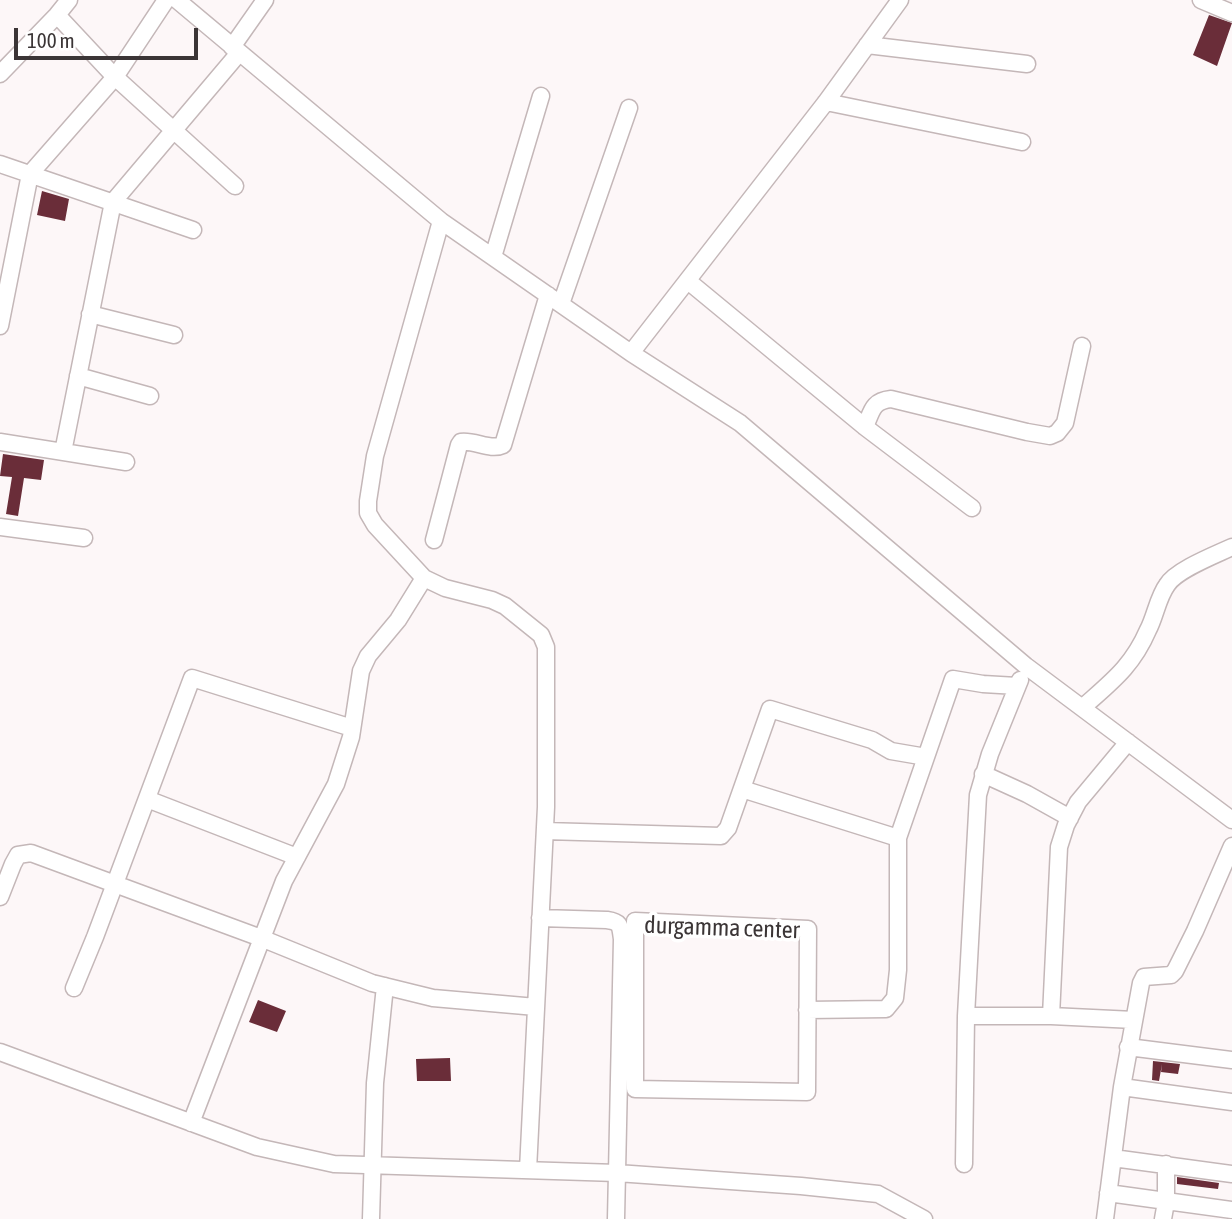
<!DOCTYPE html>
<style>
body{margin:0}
#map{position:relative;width:1232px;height:1219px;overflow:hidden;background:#fdf7f8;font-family:"Asap Condensed",sans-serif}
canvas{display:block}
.scale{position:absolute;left:14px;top:28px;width:184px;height:32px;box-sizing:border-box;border:4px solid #3b3536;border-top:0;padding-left:9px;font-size:21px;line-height:24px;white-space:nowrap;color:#3b3536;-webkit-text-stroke:5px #fff;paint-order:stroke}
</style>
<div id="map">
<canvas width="1232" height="1219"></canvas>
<div class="scale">100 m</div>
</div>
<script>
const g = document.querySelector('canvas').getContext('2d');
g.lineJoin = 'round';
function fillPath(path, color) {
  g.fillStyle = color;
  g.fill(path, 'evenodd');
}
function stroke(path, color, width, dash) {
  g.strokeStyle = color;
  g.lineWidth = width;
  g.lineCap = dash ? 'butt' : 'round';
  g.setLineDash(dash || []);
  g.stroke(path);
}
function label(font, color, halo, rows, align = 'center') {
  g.font = font + ' "Asap Condensed",sans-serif';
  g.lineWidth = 7;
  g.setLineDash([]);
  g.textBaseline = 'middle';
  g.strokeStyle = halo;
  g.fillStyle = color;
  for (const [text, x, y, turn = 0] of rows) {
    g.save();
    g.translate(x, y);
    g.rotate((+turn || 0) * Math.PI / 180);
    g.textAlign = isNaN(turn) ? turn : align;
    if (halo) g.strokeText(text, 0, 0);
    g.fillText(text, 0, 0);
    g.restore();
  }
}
fillPath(new Path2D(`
 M1209,15L1232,23L1217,66L1193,55Z
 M42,191L69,199L65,221L37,215Z
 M3,454L44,460L41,480L24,478L18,516L6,514L12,477L0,476Z
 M258,1000L286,1011L277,1032L249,1022Z
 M450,1058L451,1081H417L416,1059Z
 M1153,1061L1180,1064L1178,1074L1161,1072L1162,1064L1159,1081L1152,1080Z
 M1177,1177L1219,1183L1218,1189L1177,1184Z`), '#6a2d39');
const minor = new Path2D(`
 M177,0L441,221L631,353L740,423L1026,666L1232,820
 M1201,0L1232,13
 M57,15L115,77L235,186
 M867,45L1027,64
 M232,47L265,0
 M0,74L57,15L69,0
 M826,102L1022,142
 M0,164L193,230
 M441,221L375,456L368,501V513L375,525L424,578L445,588L492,600L505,606L541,635L546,647V807L528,1170
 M493,257L541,96
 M688,281L865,427L972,508
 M561,304L629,108
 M90,314L174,335
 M0,326L30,174L115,77L166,0
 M631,353L826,102L900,0
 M78,376L150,396
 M865,427C872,411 872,401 891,399L1027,432L1050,436L1057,433L1065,423L1082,346
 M0,442L126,462
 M63,452L113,202L239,53
 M0,527L84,538
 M434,540L459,445L461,442C475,440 490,451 503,445L548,295
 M1082,708C1111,682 1132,667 1148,630C1155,617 1158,597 1167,585C1176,570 1215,555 1232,547
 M983,774L1027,794L1070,818
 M742,789L898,838
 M147,799L297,857
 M545,831L721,836L728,828L770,709L872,740L891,751L926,757
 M1232,846L1195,931L1175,971L1171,975L1144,977L1141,983L1122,1087L1232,1102
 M0,897L13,864L18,855L31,853L261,938L372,983L433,998L536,1007
 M540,918L607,920C621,922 620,926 622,939L616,1219
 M635,921L808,929L807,1092L635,1089Z
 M74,988L95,937L192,678L352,728
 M807,1010L886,1009L895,998L898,970V838L953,679L983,684L1017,686
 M966,1016L978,795L990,754L1020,680
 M1051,1016L1059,847L1066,825L1078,802L1128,742
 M1128,1047L1232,1060
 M0,1052L257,1147L334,1164L617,1173L801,1186L878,1194L924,1219
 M191,1123L284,881L336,784L351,737L361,671L368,656L398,620L424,578
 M1113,1158L1232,1174
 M964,1164L966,1016H1051L1134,1020
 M1108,1193L1232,1210
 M371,1219L375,1083L385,986
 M1105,1219L1122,1087
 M1163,1219L1166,1202V1164`);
stroke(minor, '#c4b7b8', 19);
stroke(minor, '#fff', 16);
label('24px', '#3b3536', '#fff', [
 ["durgamma center",722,928,2]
]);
</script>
